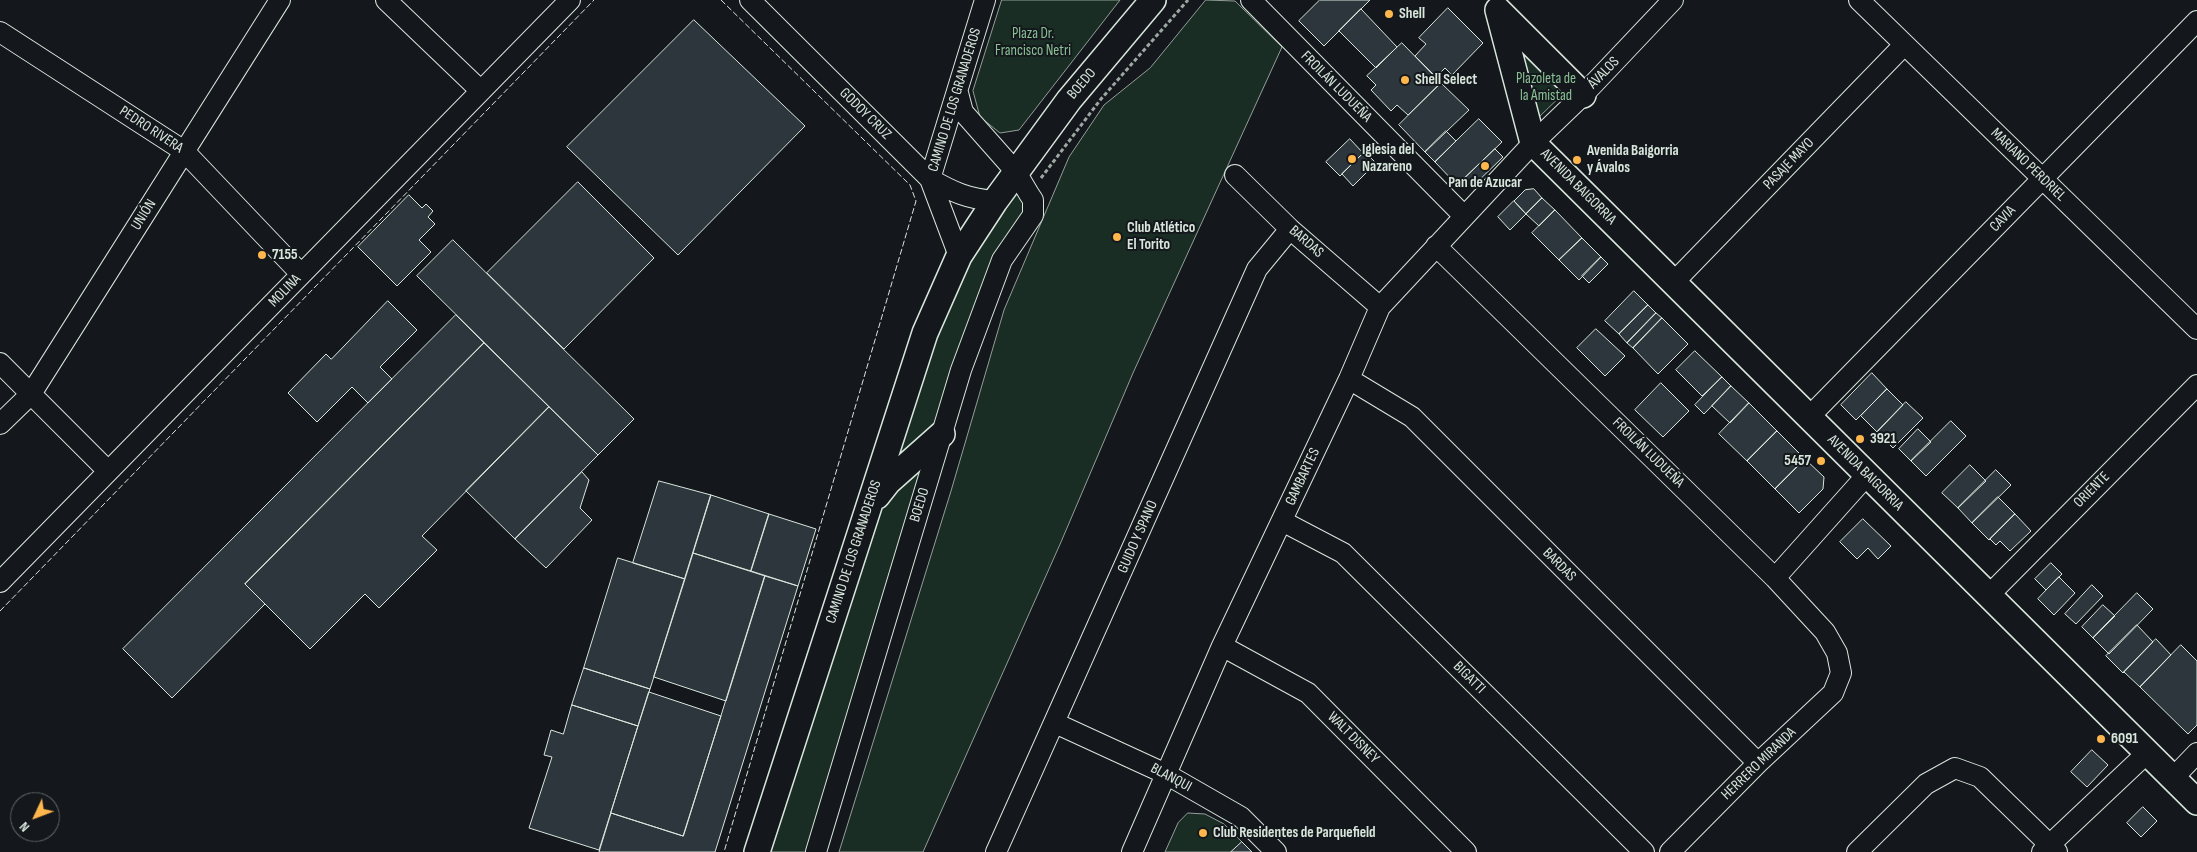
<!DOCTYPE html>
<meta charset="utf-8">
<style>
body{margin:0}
#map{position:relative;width:2197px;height:852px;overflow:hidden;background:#14181c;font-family:"Sofia Sans Condensed",sans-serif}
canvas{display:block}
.north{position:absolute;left:10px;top:792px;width:50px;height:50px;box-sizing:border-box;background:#14181c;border:1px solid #626a69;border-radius:50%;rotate:227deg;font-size:14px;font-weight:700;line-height:20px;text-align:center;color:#d8e6dc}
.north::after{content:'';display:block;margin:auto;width:18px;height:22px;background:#ffb74d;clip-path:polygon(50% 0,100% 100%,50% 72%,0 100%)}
</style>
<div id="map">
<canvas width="2197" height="852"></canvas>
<div class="north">N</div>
</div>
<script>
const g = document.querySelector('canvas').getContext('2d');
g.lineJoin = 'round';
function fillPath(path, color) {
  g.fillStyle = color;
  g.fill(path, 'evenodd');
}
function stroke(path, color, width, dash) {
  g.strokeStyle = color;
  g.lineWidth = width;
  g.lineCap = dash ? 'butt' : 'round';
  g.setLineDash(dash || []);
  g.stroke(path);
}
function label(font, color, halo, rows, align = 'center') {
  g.font = font + ' "Sofia Sans Condensed",sans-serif';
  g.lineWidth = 4;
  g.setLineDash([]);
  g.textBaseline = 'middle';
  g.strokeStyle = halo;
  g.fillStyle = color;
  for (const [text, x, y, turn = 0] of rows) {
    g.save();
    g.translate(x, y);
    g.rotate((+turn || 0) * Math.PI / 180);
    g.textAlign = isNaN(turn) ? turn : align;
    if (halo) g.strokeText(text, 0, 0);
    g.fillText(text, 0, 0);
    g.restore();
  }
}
const green = new Path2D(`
 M1002,0H1120L1019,130L1000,133L980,117L973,91Z
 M1206,0L1235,1L1282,47L1133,373L1061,542L923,852H839L951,491L1004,310L1069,157L1104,105L1150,68Z
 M1515,33L1569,88L1538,118Z
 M1016,172L1033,200L1002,260L816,852H757L925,333Z
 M1188,813L1205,814L1224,824L1252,852H1165L1178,823Z`);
fillPath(green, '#1a2d24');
stroke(green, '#939e99', 1);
const building = new Path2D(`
 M1320,0H1370L1324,46L1299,21Z
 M1448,8L1483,43L1452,75L1445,68L1436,77L1415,56L1426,44L1419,38Z
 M1361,9L1397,47L1376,68L1339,31Z
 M694,20L805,126L678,255L567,147Z
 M1402,43L1441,83L1408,115L1397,105L1391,111L1371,90L1376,85L1367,76Z
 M1441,83L1469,110L1425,152L1399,125Z
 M1479,119L1502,142L1457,185L1435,162Z
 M1446,131L1456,141L1435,162L1425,152Z
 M1350,139L1363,153L1340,176L1326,162Z
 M1495,149L1503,157L1472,187L1464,179Z
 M1365,152L1376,163L1353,186L1342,174Z
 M578,182L654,258L564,349L487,273Z
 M1534,189L1542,198L1526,214L1514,201L1525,190Z
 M409,195L422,208L426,204L433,211L428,217L435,224L419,240L431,252L397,286L358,247Z
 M1542,198L1555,210L1539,226L1526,214Z
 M1514,201L1526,214L1510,230L1498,217Z
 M1555,210L1582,238L1559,260L1532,233Z
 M1582,238L1601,257L1579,280L1559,260Z
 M453,240L634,419L598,455L417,276Z
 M1601,257L1608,264L1589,283L1582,276Z
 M1634,291L1648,305L1619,334L1605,321Z
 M388,301L417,330L380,367L392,379L368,403L352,387L317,422L288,393L326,354L331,359Z
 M1648,305L1656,313L1627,343L1619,334Z
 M1656,313L1662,318L1633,348L1627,343Z
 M456,315L484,343L245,584L265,604L172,698L123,649Z
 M1662,318L1688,344L1658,374L1633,348Z
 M1596,329L1625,356L1605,376L1577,348Z
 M484,343L549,407L422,536L437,550L379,608L365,594L310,649L245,584Z
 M1695,351L1722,377L1702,396L1676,370Z
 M1872,373L1887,389L1856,420L1841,405Z
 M1722,377L1731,386L1704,414L1695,405Z
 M1661,383L1689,411L1663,437L1635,410Z
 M1731,386L1749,403L1730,423L1712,406Z
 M1887,389L1903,405L1877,432L1861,416Z
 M1906,402L1923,418L1893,448L1877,432Z
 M1749,403L1777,431L1747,461L1719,434Z
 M549,407L598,455L515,539L466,491Z
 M1951,421L1966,436L1926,476L1911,461Z
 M1918,429L1931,442L1911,461L1899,449Z
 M1777,431L1805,459L1775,489L1747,461Z
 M1805,459L1824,477L1823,489L1799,513L1775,489Z
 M1970,465L1986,481L1958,508L1942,493Z
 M1996,470L2011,485L1972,523L1958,508Z
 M582,472L589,480L580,508L592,520L546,568L515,539Z
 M659,481L711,495L685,579L633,563Z
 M711,495L769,514L751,571L693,553Z
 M1998,497L2015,514L1989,540L1972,523Z
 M769,514L816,529L798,586L751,571Z
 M2015,514L2031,531L2010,551L2000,541L1996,545L1990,539Z
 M1863,519L1891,546L1878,559L1868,548L1857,559L1840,542Z
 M693,553L765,576L726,701L654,677Z
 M618,558L685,579L650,689L584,668Z
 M2051,563L2062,574L2046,590L2035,579Z
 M765,576L798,586L715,852H599L611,813L683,836Z
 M2059,577L2075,593L2054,615L2038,599Z
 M2092,585L2103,596L2076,624L2065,614Z
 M2137,593L2153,609L2109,654L2093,638Z
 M2103,605L2115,616L2093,638L2082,627Z
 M2137,625L2153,642L2123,673L2106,656Z
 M2156,639L2171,655L2140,687L2124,672Z
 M2181,645L2197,661V725L2188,734L2140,687Z
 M584,668L650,689L638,726L572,705Z
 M649,692L721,716L683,836L611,813Z
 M572,705L638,726L599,850L529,828L552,757L544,755L551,730L563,734Z
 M2092,750L2108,765L2087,787L2071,772Z
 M2143,807L2157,821L2141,837L2127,823Z
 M1242,842L1252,852H1231Z`);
fillPath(building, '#2c363c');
stroke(building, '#d8e6dc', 1);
const minor = new Path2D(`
 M386,0L481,91
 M750,0L930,179C953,192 968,199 995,201
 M1251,0L1464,216
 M1859,0L2197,329
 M0,32L184,151L301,274
 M1235,175L1290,229L1380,307
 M1436,246L1775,578L1825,632L1837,653L1841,673L1833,693L1758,763L1670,852
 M959,256L930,179L985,0
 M1674,282L1904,45
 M0,363L108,471
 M1349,379L1412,417L1758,763
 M1809,417L2197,21
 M0,424L31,394L280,0
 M1282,521L1343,553L1644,852
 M1775,578L1867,475
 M0,582L570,0
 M1988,596L2197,385
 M1222,646L1308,693L1466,852
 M1055,723L1166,774L1241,817L1276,852
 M2173,778L2197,753
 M816,852L961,370L1002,260L1033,215V200L1029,194L1016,172L963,112L958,93
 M996,852L1257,269L1290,229
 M1132,852L1222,646L1349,379L1380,307L1533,143L1583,95L1673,0
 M1857,852L1926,784L1955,768L1980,777L2057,852
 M2042,852L2147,753`);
const major = new Path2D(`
 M1498,10L1533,143L2197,802
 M1498,10L1583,95
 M877,496L888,482L942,434
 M757,852L925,333L959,256L995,201L1069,100L1153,0`);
stroke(minor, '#d8e6dc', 22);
stroke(major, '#d8e6dc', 28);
stroke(new Path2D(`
 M1041,178L1101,99L1188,0`), '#9da8a2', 3, [4, 2.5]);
stroke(minor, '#14181c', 20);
stroke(major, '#14181c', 25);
stroke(new Path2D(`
 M721,0L910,185L916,201L724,852
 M0,611L594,0`), '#d8e6dc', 1, [6, 2.5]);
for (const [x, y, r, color] of [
 [1389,14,5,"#ffb74d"],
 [1405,80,5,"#ffb74d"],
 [1352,159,5,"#ffb74d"],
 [1577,160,5,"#ffb74d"],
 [1485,166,5,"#ffb74d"],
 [1117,237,5,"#ffb74d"],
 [262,255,5,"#ffb74d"],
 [1860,439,5,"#ffb74d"],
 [1821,461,5,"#ffb74d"],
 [2101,739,5,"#ffb74d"],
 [1203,833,5,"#ffb74d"]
]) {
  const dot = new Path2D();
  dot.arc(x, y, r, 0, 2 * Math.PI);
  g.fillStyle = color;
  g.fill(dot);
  stroke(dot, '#14181c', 2);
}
label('bold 15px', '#d8e6dc', '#14181c', [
 ["Shell",1399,14],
 ["Shell Select",1415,80],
 ["Iglesia del",1362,150],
 ["Nazareno",1362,167],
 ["Avenida Baigorria",1587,151],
 ["y Ávalos",1587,168],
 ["Pan de Azucar",1485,183,"center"],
 ["Club Atlético",1127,228],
 ["El Torito",1127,245],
 ["7155",272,255],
 ["3921",1870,439],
 ["5457",1811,461,"right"],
 ["6091",2111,739],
 ["Club Residentes de Parquefield",1213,833]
], 'left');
label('15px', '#8ac095', '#14181c', [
 ["Plaza Dr.",1033,34],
 ["Francisco Netri",1033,51],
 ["Plazoleta de",1546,79],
 ["la Amistad",1546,96]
]);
label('15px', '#d8e6dc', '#14181c', [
 ["ÁVALOS",1604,73,-46],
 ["BOEDO",1082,84,-50],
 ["FROILÁN LUDUEÑA",1336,87,45],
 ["CAMINO DE LOS GRANADEROS",955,100,-73],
 ["GODOY CRUZ",865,114,45],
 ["PEDRO RIVERA",151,130,33],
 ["PASAJE MAYO",1789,164,-46],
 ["MARIANO PERDRIEL",2028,165,44],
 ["AVENIDA BAIGORRIA",1578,187,45],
 ["UNIÓN",144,215,-58],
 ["CAVIA",2003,219,-46],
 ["BARDAS",1306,242,41],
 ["MOLINA",285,291,-46],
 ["FROILÁN LUDUEÑA",1648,453,44],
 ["AVENIDA BAIGORRIA",1865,473,45],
 ["GAMBARTES",1303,477,-65],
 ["ORIENTE",2092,490,-45],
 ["BOEDO",920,505,-73],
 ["GUIDO Y SPANO",1138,537,-66],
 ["CAMINO DE LOS GRANADEROS",854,552,-72],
 ["BARDAS",1559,565,45],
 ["BIGATTI",1469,678,45],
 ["WALT DISNEY",1353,738,45],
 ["HERRERO MIRANDA",1759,764,-44],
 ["BLANQUI",1171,778,28]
]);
</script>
